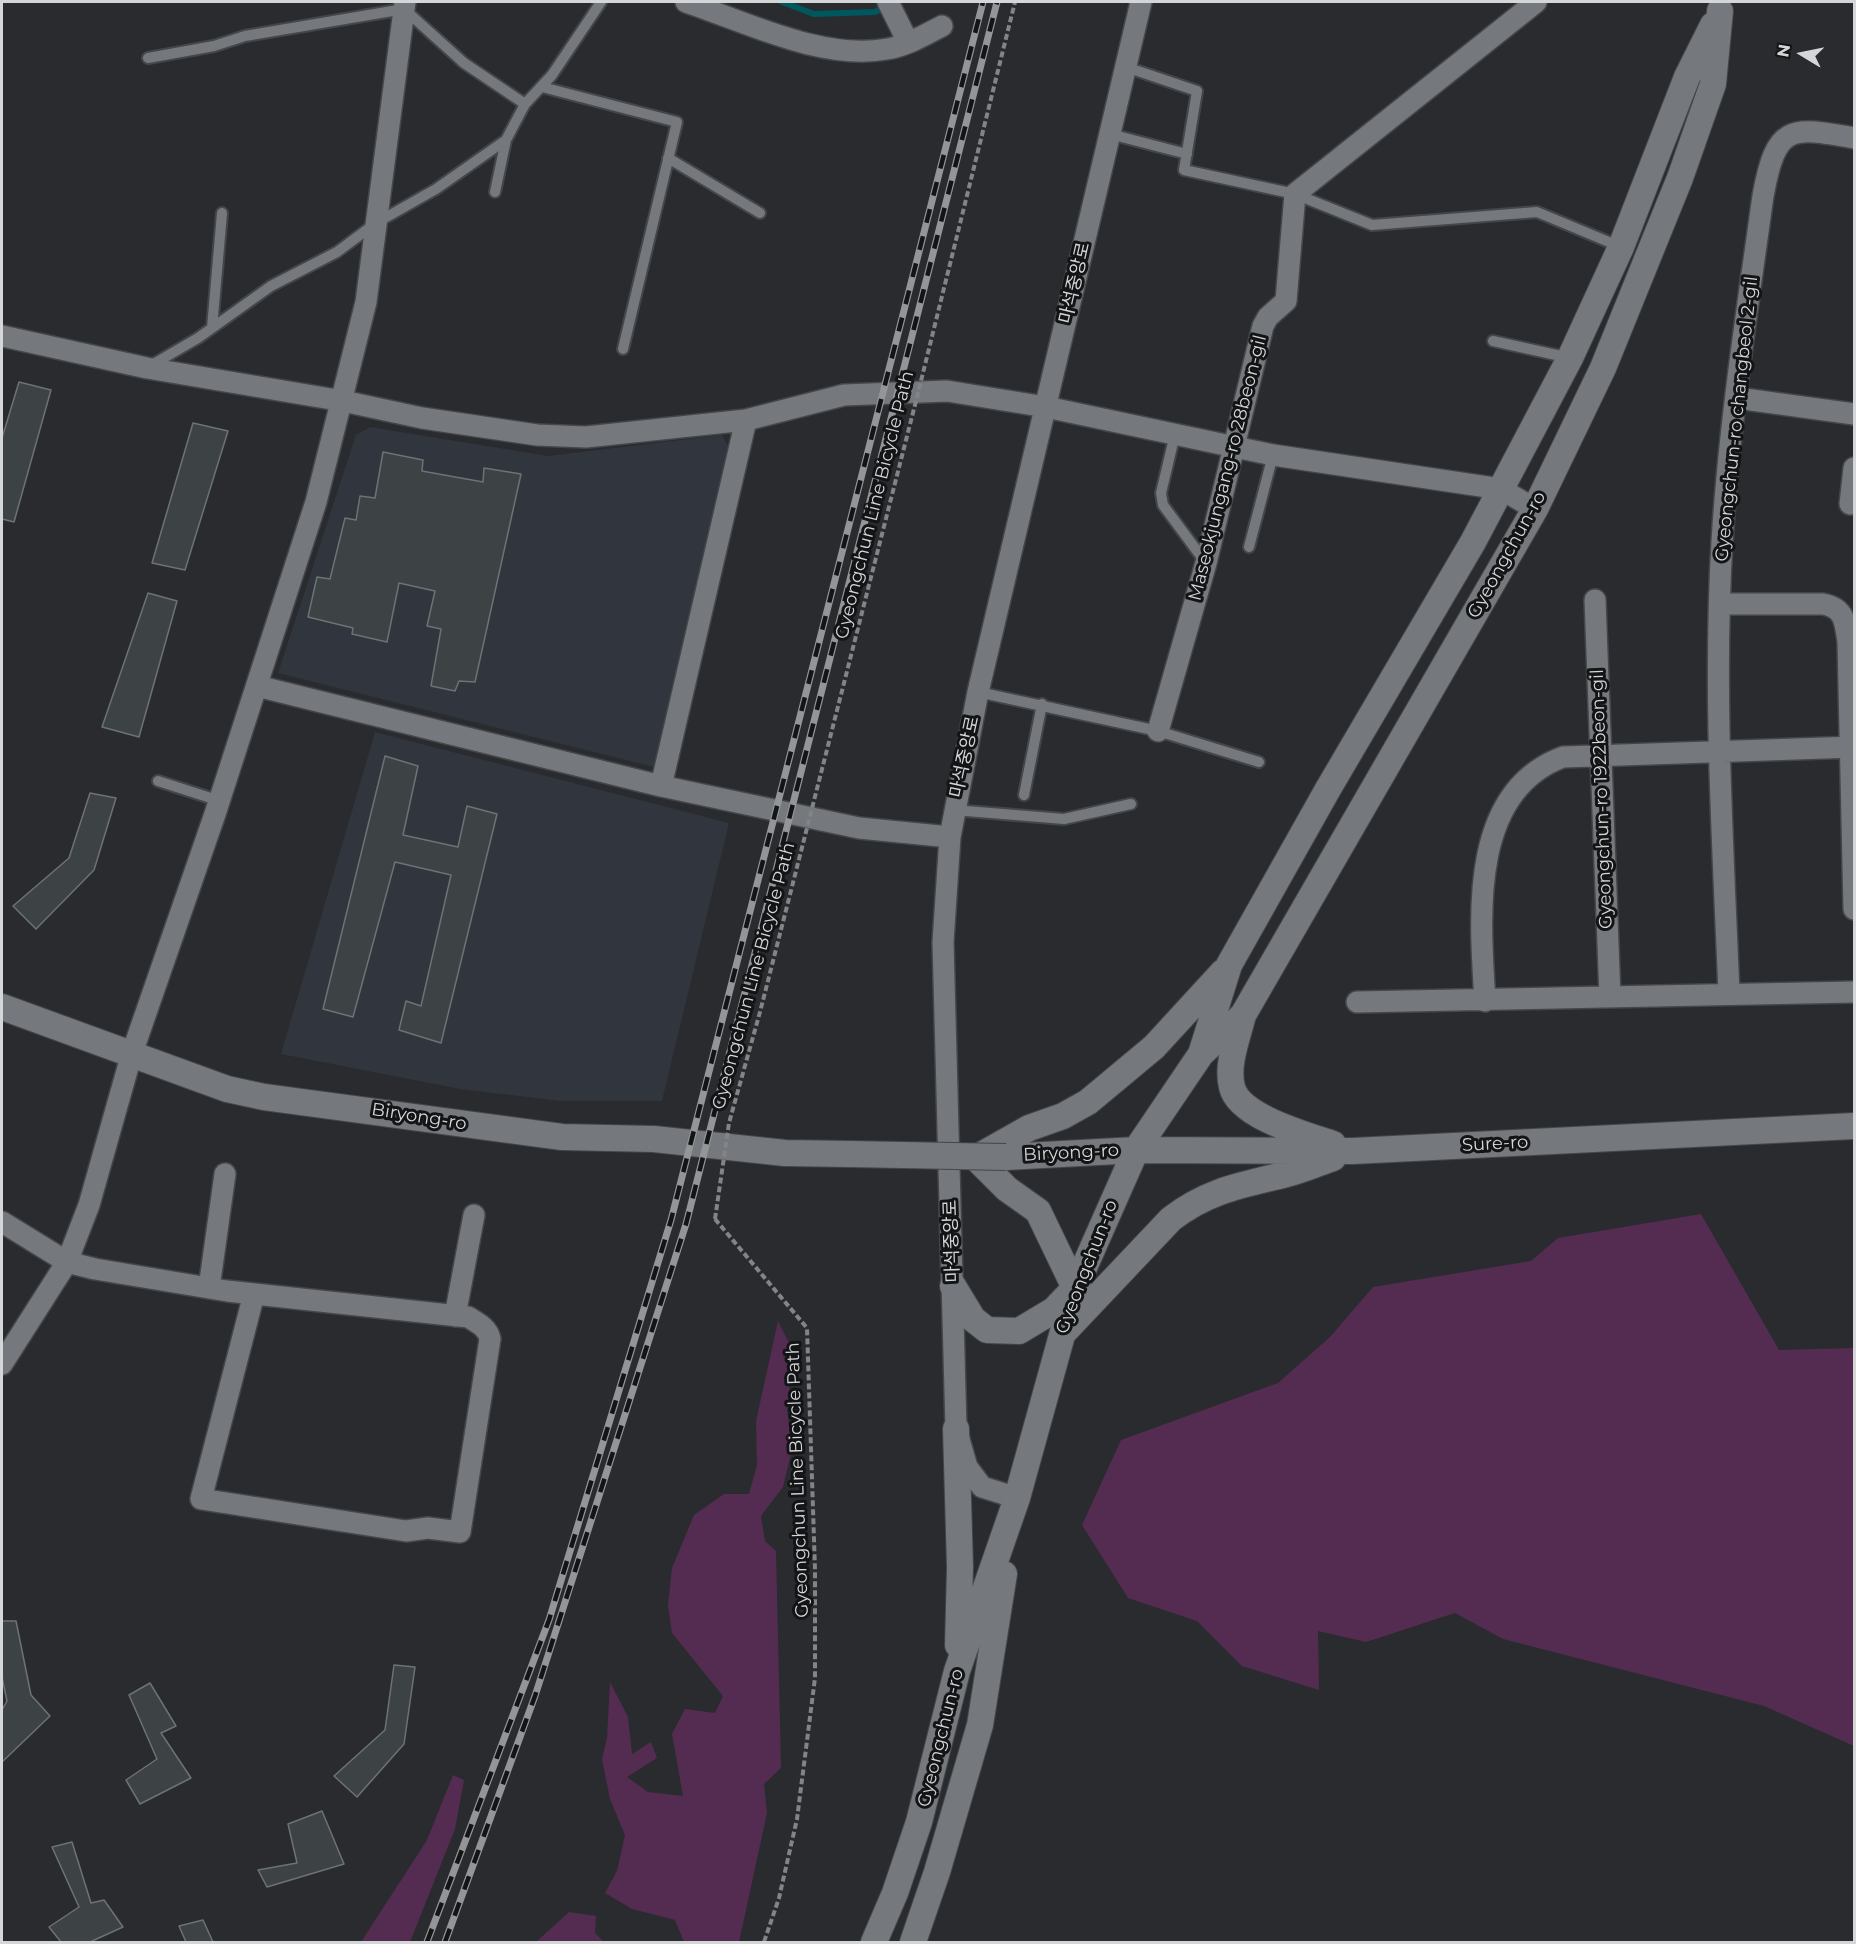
<!DOCTYPE html>
<meta charset="utf-8">
<style>
body{margin:0}
#map{position:relative;width:1856px;height:1944px;overflow:hidden;background:#292b2f;font-family:Montserrat,sans-serif}
canvas{display:block}
.frame{position:absolute;inset:0;border:3px solid #d4d6d8;pointer-events:none}
.north{position:absolute;left:1772px;top:24px;width:60px;height:60px;-webkit-text-stroke:4px #131415;paint-order:stroke;rotate:280deg;font-size:16px;font-weight:700;line-height:24px;text-align:center;color:#d4d6d8}
.north::after{content:'';display:block;margin:auto;width:21px;height:27px;background:#d4d6d8;clip-path:polygon(50% 0,100% 100%,50% 72%,0 100%)}
</style>
<div id="map">
<canvas width="1856" height="1944"></canvas>
<div class="frame"></div>
<div class="north">N</div>
</div>
<script>
const g = document.querySelector('canvas').getContext('2d');
g.lineJoin = 'round';
function fillPath(path, color) {
  g.fillStyle = color;
  g.fill(path, 'evenodd');
}
function stroke(path, color, width, dash) {
  g.strokeStyle = color;
  g.lineWidth = width;
  g.lineCap = dash ? 'butt' : 'round';
  g.setLineDash(dash || []);
  g.stroke(path);
}
function label(font, color, halo, rows, align = 'center') {
  g.font = font + ' Montserrat,"Noto Sans KR",sans-serif';
  g.lineWidth = 6;
  g.setLineDash([]);
  g.textBaseline = 'middle';
  g.strokeStyle = halo;
  g.fillStyle = color;
  for (const [text, x, y, turn = 0] of rows) {
    g.save();
    g.translate(x, y);
    g.rotate((+turn || 0) * Math.PI / 180);
    g.textAlign = isNaN(turn) ? turn : align;
    if (halo) g.strokeText(text, 0, 0);
    g.fillText(text, 0, 0);
    g.restore();
  }
}
fillPath(new Path2D(`
 M370,427L548,456L722,435L730,450L654,767L278,673L356,435Z
 M375,732L729,823L662,1101H561L460,1089L281,1054Z`), '#31353e');
fillPath(new Path2D(`
 M1701,1214L1779,1350L1854,1348V1746L1764,1706L1503,1639L1455,1613L1366,1642L1318,1631L1319,1690L1242,1666L1197,1621L1128,1598L1082,1525L1121,1440L1278,1383L1330,1337L1373,1287L1531,1261L1558,1238Z
 M778,1321L793,1351L787,1410L792,1449L783,1487L761,1516L765,1541L776,1551L781,1768L764,1784L767,1813L739,1942H684L675,1920L632,1909L605,1893L617,1871L625,1835L610,1799L602,1759L607,1738L610,1682L628,1717L632,1754L651,1742L657,1758L627,1777L648,1792L683,1796L672,1734L685,1709L715,1713L723,1696L672,1633L668,1606L672,1568L694,1515L724,1494H749L757,1465L756,1421Z
 M453,1775L464,1780L455,1829L410,1942H361L427,1840Z
 M569,1912L596,1916L595,1933L604,1942H536Z`), '#542c51');
stroke(new Path2D(`
 M782,2L814,14L875,12L886,6`), '#00585f', 6);
const building = new Path2D(`
 M19,382L51,390L14,522L2,519V438Z
 M193,423L228,431L185,570L152,563Z
 M383,452L423,460L422,471L483,482L484,468L521,474L475,682L459,681L455,691L431,686L441,629L427,626L435,591L399,583L387,642L352,634L353,628L308,617L317,577L330,579L345,518L356,520L360,496L375,498Z
 M148,593L177,601L139,737L102,727Z
 M385,756L418,766L403,835L458,847L467,806L497,814L441,1043L399,1030L406,1001L421,1006L451,875L395,862L353,1017L323,1009Z
 M90,793L116,798L94,870L36,929L13,906L69,858Z
 M2,1621H16L31,1695L50,1716L2,1762V1710L7,1701L2,1677Z
 M394,1665L415,1667L404,1744L357,1797L334,1776L385,1730Z
 M150,1683L176,1726L161,1733L191,1778L140,1804L126,1780L157,1759L129,1695Z
 M322,1811L344,1864L267,1887L258,1870L297,1863L288,1824Z
 M72,1842L91,1903L104,1900L123,1927L90,1942H61L49,1927L79,1907L52,1847Z
 M203,1920L213,1942H186L179,1926Z`);
fillPath(building, '#3d4245');
stroke(building, '#6d7275', 1.5);
const service = new Path2D(`
 M148,58L214,46L245,36L404,9L464,63L525,104
 M1126,67L1197,91L1184,170L1295,194L1372,225L1537,212L1621,247
 M542,87L677,122L623,349
 M1110,134L1187,154
 M668,158L760,213
 M495,192L506,140L525,104L552,75L601,2
 M212,328L222,213
 M1493,341L1570,358
 M150,366L198,338L271,286L337,252L376,223L436,189L506,140
 M1175,434L1161,493L1163,505L1206,563
 M1249,547L1273,455
 M978,692L1158,731L1259,762
 M158,781L220,801
 M1024,795L1042,704
 M954,810L1064,819L1131,804`);
const minor = new Path2D(`
 M686,2C746,22 823,61 887,49C906,46 925,35 942,26
 M888,2L908,42
 M2,336L147,368L343,401L422,418L537,435L586,437L746,420L844,395L947,391L1046,407L1273,455L1501,489L1535,509
 M1737,398L1854,414
 M1850,504L1854,468
 M1595,600L1610,997
 M1721,604H1823C1845,608 1845,622 1848,642L1854,909
 M257,686L661,786L746,420
 M1158,731L1206,563L1263,326L1268,317L1286,301L1295,194L1536,2
 M661,786L859,828L950,837
 M1729,994C1723,844 1713,692 1722,542C1729,426 1747,311 1763,196C1776,125 1789,126 1854,138
 M1485,1001C1480,919 1468,792 1563,757L1854,747
 M1357,1002L1854,992
 M2,1222L67,1262L95,1269L227,1291L468,1317C478,1323 488,1328 490,1339L460,1532L428,1528L406,1531L201,1499L254,1294
 M209,1288L225,1174
 M455,1316L474,1215
 M2,1364L67,1262L89,1205L132,1053L215,814L316,502L366,302L405,2
 M1017,1498L982,1487L967,1467L956,1429L943,942L950,837L978,692L1141,2`);
const tertiary = new Path2D(`
 M2,1007L227,1089L264,1097L562,1137L654,1139L785,1153L850,1154
 M1243,1015C1238,1036 1226,1065 1232,1087C1239,1117 1307,1135 1333,1144
 M1202,1051L1229,965L1328,789L1473,542L1570,358L1621,247L1687,77L1713,25
 M1006,1157L1136,1150L1353,1151L1854,1126
 M953,1286L973,1319L987,1330L1019,1331L1054,1310L1075,1288L1038,1211L1007,1189L976,1158L1029,1128L1063,1116L1088,1102L1154,1047L1223,972
 M1065,1331L1171,1219C1206,1192 1237,1186 1279,1176C1298,1172 1316,1164 1333,1158
 M956,1429L960,1567L958,1645
 M874,1942L895,1893L919,1822L957,1671L1017,1498L1075,1288L1136,1150L1201,1054L1243,1015L1535,509L1603,368L1680,178L1713,84L1720,11
 M913,1942L937,1872L980,1725L1004,1574`);
stroke(service, '#444649', 14);
stroke(minor, '#444649', 24);
stroke(tertiary, '#444649', 28);
stroke(new Path2D(`
 M715,1219L807,1328L815,1569V1678L797,1819L779,1898L764,1942`), '#828487', 4, [6, 3]);
stroke(service, '#75787c', 10);
stroke(minor, '#75787c', 21);
stroke(tertiary, '#75787c', 26);
const rail = new Path2D(`
 M427,1942L549,1620L671,1220L983,2
 M445,1942L535,1696L686,1224L997,2`);
stroke(rail, '#939598', 7);
stroke(rail, '#131415', 4.5, [14]);
const tertiaryBridge = new Path2D(`
 M850,1154L1006,1157`);
stroke(tertiaryBridge, '#444649', 28, []);
stroke(new Path2D(`
 M715,1219L729,1123L760,1012L917,397L1015,2`), '#828487', 4, [6, 3]);
stroke(tertiaryBridge, '#75787c', 26);
label('18px', '#d4d6d8', '#131415', [
 ["마석중앙로",1075,283,-77],
 ["Gyeongchun-ro changbeol 2-gil",1737,419,-84],
 ["Maseokjungang-ro 28beon-gil",1228,468,-76],
 ["Gyeongchun Line Bicycle Path",875,505,-76],
 ["Gyeongchun-ro",1507,555,-61],
 ["마석중앙로",965,757,-78],
 ["Gyeongchun-ro 1922beon-gil",1602,799,-92],
 ["Gyeongchun Line Bicycle Path",754,976,-75],
 ["Biryong-ro",419,1117,9],
 ["Sure-ro",1495,1144,-3],
 ["Biryong-ro",1071,1153,-3],
 ["마석중앙로",952,1241,-92],
 ["Gyeongchun-ro",1087,1267,-69],
 ["Gyeongchun Line Bicycle Path",798,1480,-92],
 ["Gyeongchun-ro",941,1738,-76]
]);
</script>
